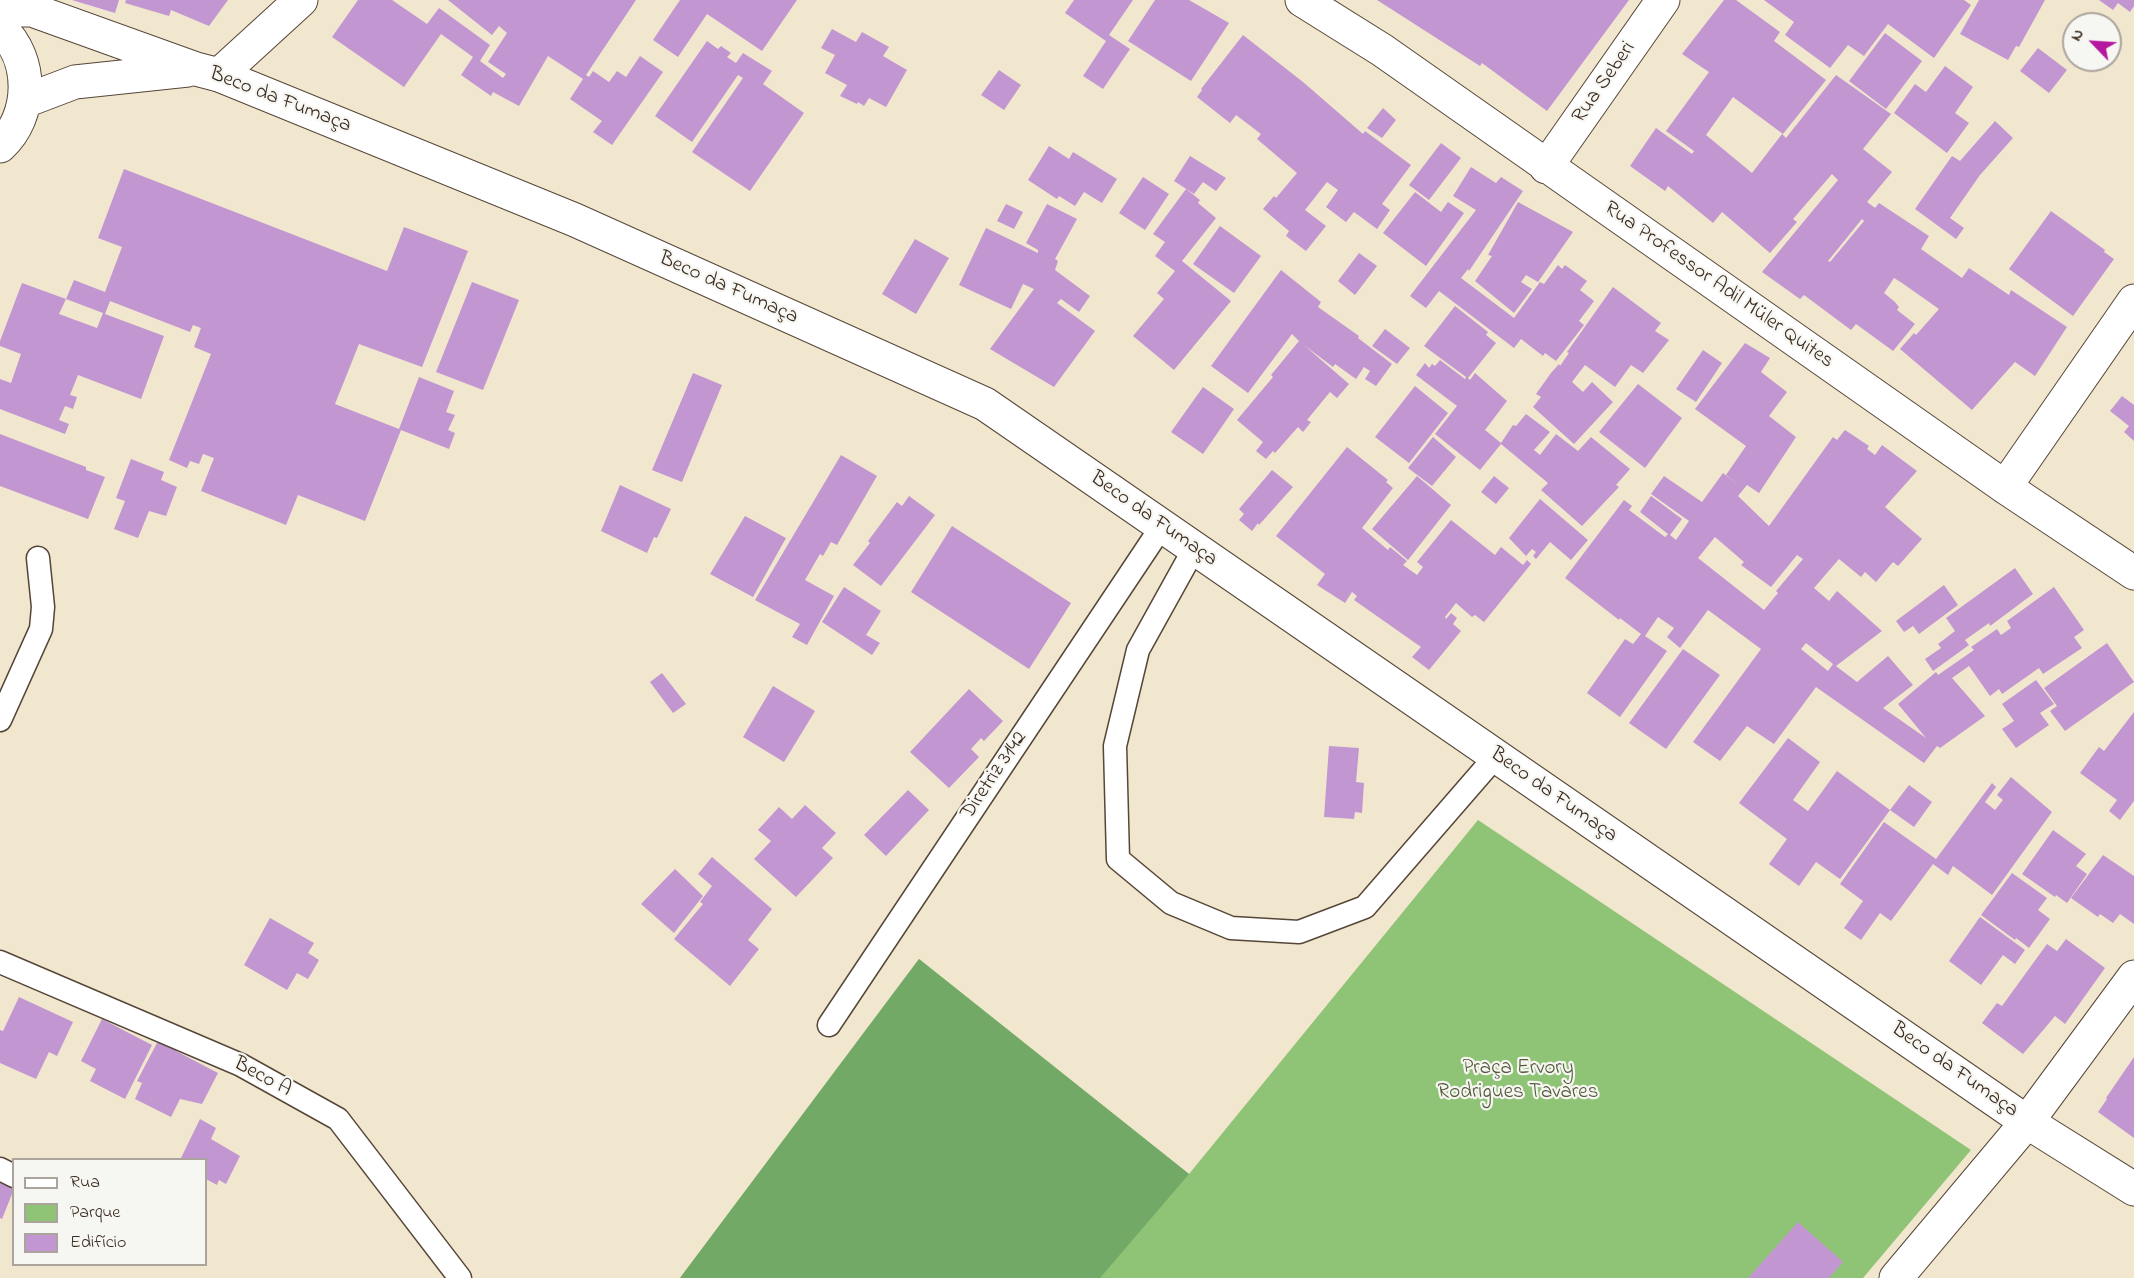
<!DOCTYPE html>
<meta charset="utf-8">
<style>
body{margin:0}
#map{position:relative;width:2134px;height:1278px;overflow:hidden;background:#f1e6ce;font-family:"Indie Flower",sans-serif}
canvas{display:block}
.legend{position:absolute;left:12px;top:1158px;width:195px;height:108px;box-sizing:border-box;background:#f6f6f2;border:2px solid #aba49d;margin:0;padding:8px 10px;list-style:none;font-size:18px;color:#3b2a1e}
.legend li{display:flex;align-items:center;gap:12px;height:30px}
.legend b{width:30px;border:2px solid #aba49d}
.north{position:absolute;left:2062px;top:12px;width:60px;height:60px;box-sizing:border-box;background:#f6f6f2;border:2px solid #aba49d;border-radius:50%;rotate:295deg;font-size:16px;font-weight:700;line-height:24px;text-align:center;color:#3b2a1e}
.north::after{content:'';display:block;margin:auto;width:21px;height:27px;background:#b5179e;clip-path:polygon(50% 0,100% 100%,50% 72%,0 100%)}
</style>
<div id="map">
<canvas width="2134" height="1278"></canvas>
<ul class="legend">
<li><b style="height:8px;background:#fff"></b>Rua</li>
<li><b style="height:16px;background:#8fc375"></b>Parque</li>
<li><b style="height:16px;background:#c297d1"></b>Edifício</li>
</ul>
<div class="north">N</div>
</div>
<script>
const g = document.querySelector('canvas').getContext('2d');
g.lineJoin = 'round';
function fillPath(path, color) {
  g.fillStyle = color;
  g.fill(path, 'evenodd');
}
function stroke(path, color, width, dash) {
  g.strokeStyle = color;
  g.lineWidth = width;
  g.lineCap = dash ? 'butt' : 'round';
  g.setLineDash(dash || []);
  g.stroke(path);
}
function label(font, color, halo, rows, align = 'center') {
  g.font = font + ' "Indie Flower",sans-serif';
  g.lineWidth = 4.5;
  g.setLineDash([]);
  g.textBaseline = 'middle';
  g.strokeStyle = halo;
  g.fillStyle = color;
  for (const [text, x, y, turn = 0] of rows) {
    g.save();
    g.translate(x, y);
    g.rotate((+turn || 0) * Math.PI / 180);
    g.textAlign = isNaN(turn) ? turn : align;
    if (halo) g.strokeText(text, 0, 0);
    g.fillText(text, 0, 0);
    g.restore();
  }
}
fillPath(new Path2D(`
 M1478,820L1971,1150L1863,1278H680L919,959L1189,1174Z`), '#8fc375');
fillPath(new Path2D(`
 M919,959L1189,1174L1100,1278H680Z`), '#73a966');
fillPath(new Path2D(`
 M72,0H119L115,13Z
 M126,0H228L209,26L171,10L169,16L125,3Z
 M358,0H392L427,24L439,8L490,45L480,61L503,78L506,74L488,62L507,33L499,26L492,35L448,0H636L586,75L589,77L593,71L609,82L617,71L626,77L640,56L663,72L612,145L593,132L602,121L570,99L583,79L548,56L519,106L493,92L491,96L461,75L473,57L441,34L404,87L332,37Z
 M680,0H797L762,51L707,14L678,57L653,40Z
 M1074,0H1133L1109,35L1130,49L1103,89L1083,76L1106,41L1065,13Z
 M1155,0H1189L1229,23L1191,81L1128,41Z
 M1377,0H1629L1547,111L1482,63L1480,66Z
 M1724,0H1736L1780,32L1774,41L1826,80L1783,134L1733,97L1706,135L1752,173L1782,134L1786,138L1836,75L1891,114L1863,149L1892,172L1867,202L1875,208L1879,203L1929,236L1921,249L1962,278L1969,268L2009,295L2011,290L2067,327L2035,376L2015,362L1972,410L1900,349L1914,333L1916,335L1939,309L1902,283L1894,278L1884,293L1895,302L1899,307L1897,310L1915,324L1893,351L1856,324L1851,330L1804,295L1800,299L1762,272L1838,180L1832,174L1793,219L1797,222L1770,253L1722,212L1713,223L1668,186L1665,191L1630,166L1656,128L1692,154L1694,151L1666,131L1709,72L1682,54ZM1862,219L1864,221L1830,262L1828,261Z
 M1764,0H1964L1971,5L1934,58L1888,24L1864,56L1848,45L1830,68L1785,35L1794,22Z
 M1979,0H2045L2019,47L2016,46L2008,60L1960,34Z
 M2099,0H2134V6L2130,12L2118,3L2113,10Z
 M832,29L856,42L862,32L889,47L883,56L907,70L886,107L869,98L864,106L858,102L857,104L840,96L847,85L825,73L835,55L821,48Z
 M1885,33L1922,61L1886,109L1849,81Z
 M1243,35L1303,82L1363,134L1365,131L1411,165L1382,204L1390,210L1377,229L1354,212L1346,222L1326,207L1338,190L1327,182L1305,210L1326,226L1306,251L1286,236L1289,231L1263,209L1274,196L1276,198L1297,173L1257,139L1261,134L1236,115L1230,123L1197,97L1202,90L1201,89Z
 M707,41L718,49L721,46L731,53L727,57L736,63L743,53L772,71L763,84L804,113L750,191L692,152L743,78L738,75L692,142L655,116Z
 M2038,48L2067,70L2049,93L2020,71Z
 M1945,66L1973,87L1955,113L1969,123L1947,153L1894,113L1915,84L1926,92Z
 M999,70L1021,85L1004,110L981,95Z
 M1383,108L1396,120L1382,138L1367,128Z
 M1995,121L2013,138L1980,175L1950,218L1964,228L1956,239L1915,209L1952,156L1960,161Z
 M1441,143L1461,158L1429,200L1409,185Z
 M1049,146L1069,159L1073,152L1117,179L1102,203L1084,192L1075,206L1059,196L1057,199L1028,180Z
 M1190,156L1226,178L1216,191L1203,182L1194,194L1174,181Z
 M1471,167L1496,183L1501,177L1523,191L1469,271L1468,269L1461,278L1514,318L1540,282L1544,284L1558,265L1562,269L1565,265L1587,281L1580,290L1594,301L1579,321L1584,325L1556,361L1545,353L1543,356L1521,339L1514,348L1439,291L1426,308L1410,296L1476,210L1453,196Z
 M124,169L387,271L404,227L468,251L422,367L359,344L335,404L399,429L419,377L454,391L446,412L455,415L448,430L455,433L449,449L401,430L365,521L298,495L286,525L201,491L214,458L203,454L199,464L190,461L187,468L169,460L211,354L194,347L201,328L193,325L190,332L110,301L105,314L164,336L141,399L78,375L70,395L77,397L73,409L65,406L59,420L69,424L65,434L0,409V379L11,383L21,354L0,346V341L22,283L66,299L59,314L97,328L103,313L66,299L74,280L105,292L122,247L98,238Z
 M1143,177L1169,194L1145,230L1119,213Z
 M1186,189L1200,200L1198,203L1216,218L1182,261L1231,301L1174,370L1133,336L1164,299L1157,293L1175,271L1155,256L1165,242L1153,234Z
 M1415,192L1441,212L1448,202L1464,213L1426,266L1383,233Z
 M1518,202L1573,232L1538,282L1526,275L1521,282L1532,289L1514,313L1475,281L1492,256L1488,255Z
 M1006,204L1023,212L1014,229L997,221Z
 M1047,204L1077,219L1055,259L1058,261L1055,270L1090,296L1079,312L1061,299L1057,303L1095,331L1054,387L990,349L1034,289L1023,284L1011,309L959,285L986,228L1038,253V250L1026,243Z
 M2051,211L2105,250L2104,252L2114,259L2073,316L2009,269Z
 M1220,226L1261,256L1234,293L1193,264Z
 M915,239L949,258L916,314L882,294Z
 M1359,253L1377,266L1355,295L1338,281Z
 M1281,270L1321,302L1318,307L1359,336L1358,338L1392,364L1376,386L1365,379L1370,371L1364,367L1356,379L1335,364L1333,367L1304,345L1349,384L1337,398L1330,392L1307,420L1311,422L1303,432L1298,427L1275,453L1273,451L1266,459L1256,451L1263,442L1237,420L1273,377L1271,375L1299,341L1292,334L1248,393L1211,366Z
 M472,282L519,300L483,390L436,372Z
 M1613,287L1661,323L1655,331L1669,340L1643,373L1631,365L1615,387L1585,365L1572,382L1583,392L1592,382L1613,402L1574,444L1533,407L1541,397L1536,394L1551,373L1559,364L1560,366L1569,353L1567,352Z
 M1455,306L1488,332L1486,335L1496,343L1468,378L1470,380L1475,373L1507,401L1485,430L1501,443L1513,425L1516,426L1526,414L1550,432L1534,450L1540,455L1556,434L1578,451L1591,437L1630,469L1616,485L1619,487L1582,526L1541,490L1548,483L1501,444L1480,470L1435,434L1457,406L1416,375L1425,363L1429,368L1432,364L1435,366L1440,360L1465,379L1466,377L1424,346Z
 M1385,329L1410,348L1397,364L1372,346Z
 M1745,343L1770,358L1761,372L1787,392L1769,416L1796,437L1759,493L1747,485L1738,496L1769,526L1833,437L1837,440L1845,430L1869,446L1867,449L1875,455L1882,445L1917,471L1885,507L1922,539L1898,566L1893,562L1876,582L1865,572L1861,577L1839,559L1814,588L1829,601L1837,591L1882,631L1836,666L1857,682L1888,656L1913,685L1883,708L1926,738L1898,704L1936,672L1938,675L1974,650L1971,647L1997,629L2001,635L2011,628L2007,621L2054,587L2084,630L2074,637L2082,648L2043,674L2039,668L2002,694L1999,689L1990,696L1969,666L1952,678L1985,716L1940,748L1937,746L1924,763L1816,687L1774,744L1747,726L1720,761L1693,742L1761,649L1708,610L1680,648L1667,637L1674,628L1658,617L1645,636L1667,651L1620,717L1587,693L1625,639L1633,644L1641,634L1620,618L1619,620L1565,578L1624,500L1632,506L1629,510L1665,537L1668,534L1640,512L1651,496L1682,519L1670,535L1676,540L1689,521L1651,494L1664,476L1702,502L1723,473L1739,486L1726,475L1746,446L1695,409ZM1715,537L1744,562L1741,565L1771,587L1797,555L1803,559L1776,591L1778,593L1764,610L1698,558ZM1806,643L1833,664L1828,671L1801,649Z
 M1703,350L1722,363L1696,402L1676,389Z
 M693,373L722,385L682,482L652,470Z
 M1638,384L1682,418L1645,468L1599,432Z
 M1415,386L1448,413L1409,463L1375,437Z
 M1203,387L1234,409L1203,454L1171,432Z
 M2122,396L2134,405V441L2124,432L2129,426L2110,411Z
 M0,434L86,467V470L105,477L88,519L0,486Z
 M1433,437L1456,457L1432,486L1408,468Z
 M1347,447L1388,480L1386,482L1393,488L1362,528L1388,550L1390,547L1407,561L1403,565L1417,575L1423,567L1417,562L1451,520L1495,555L1501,547L1523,565L1527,560L1531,564L1484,622L1475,615L1472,617L1456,603L1445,617L1446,619L1451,613L1457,618L1453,624L1461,631L1429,670L1412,657L1421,647L1354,600L1357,596L1352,592L1345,603L1317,585L1325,574L1276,536Z
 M841,455L877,476L837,545L831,542L823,556L820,554L805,580L834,596L807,645L792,637L800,624L755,600Z
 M131,459L164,472L161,480L177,487L166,516L149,511L138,538L114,529L125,501L116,498Z
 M1272,470L1293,487L1259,525L1258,523L1252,531L1239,520L1244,514L1239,509Z
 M1417,476L1451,505L1408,560L1372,529Z
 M1494,476L1509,488L1496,504L1481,492Z
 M620,485L671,509L657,538L654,537L647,553L601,531Z
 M909,496L935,515L881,586L853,565L870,543L868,541L897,502L902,506Z
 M1540,499L1588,540L1571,560L1550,542L1536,559L1533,556L1536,552L1532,549L1526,556L1509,538Z
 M745,516L786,538L753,597L710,574Z
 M952,526L1071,603L1029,669L911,592Z
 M2015,568L2033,594L1990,626L1989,623L1965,640L1969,645L1933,671L1925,659L1941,648L1938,644L1955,631L1946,618Z
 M1944,585L1958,605L1919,634L1913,626L1904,632L1896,621Z
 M844,587L881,611L866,635L880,643L872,655L822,622Z
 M2107,643L2134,682L2065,731L2050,711L2057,706L2044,688Z
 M1683,649L1720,675L1666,749L1629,723Z
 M662,673L686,704L673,713L650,682Z
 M2036,680L2054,704L2040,713L2049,725L2016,748L2002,729L2014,721L2002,704Z
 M773,686L815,711L784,762L743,737Z
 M969,689L1003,721L984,741L981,738L971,749L979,757L949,788L910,752Z
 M2134,712V801L2120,820L2109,811L2117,800L2080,773L2099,747L2104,751Z
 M1788,738L1820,762L1793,800L1808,811L1837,771L1890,810L1909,785L1932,802L1914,827L1890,810L1840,879L1816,862L1799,886L1769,864L1787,839L1739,803Z
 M1329,746L1359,748L1356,782L1364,783L1362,813L1355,812L1354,819L1324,817Z
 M2011,777L2052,812L1992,895L1953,866L1948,875L1933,864L1891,921L1880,913L1861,940L1844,928L1863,901L1840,884L1884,822L1936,859L1992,783L1996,787L1985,802L1995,810L2003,800L1997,795Z
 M908,790L929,810L886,856L864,835Z
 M805,805L836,833L822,848L833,858L796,897L754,859L771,841L758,830L779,807L792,819Z
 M2053,830L2086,854L2076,866L2087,874L2067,903L2056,895L2055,897L2022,874Z
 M2103,855L2134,876V924L2120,914L2113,923L2100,914L2098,917L2071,898Z
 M712,857L772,909L748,940L759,949L730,986L674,939L703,904L700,902L712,886L698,874Z
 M675,869L703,896L674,933L641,904Z
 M2012,873L2047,898L2038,910L2050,919L2029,948L2016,938L2015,940L1981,915Z
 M1980,917L2025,950L2015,964L2003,955L1981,985L1949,961Z
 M270,918L314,943L308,953L319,960L308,979L297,973L287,990L244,965Z
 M2066,939L2105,968L2065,1024L2055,1016L2023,1054L1982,1023L1997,1003L2002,1006L2047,944L2057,951Z
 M19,997L73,1022L57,1056L49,1052L36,1079L0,1063V1030L3,1031Z
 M102,1019L152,1045L125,1099L90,1081L96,1069L81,1061Z
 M170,1039L180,1044L176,1051L218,1073L202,1104L180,1099L171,1117L135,1099L142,1083L137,1081L158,1041L167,1046Z
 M2134,1057V1138L2098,1112L2107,1099L2106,1098Z
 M200,1119L216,1128L211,1139L240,1156L226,1184L219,1180L217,1185L206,1179V1160H180Z
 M0,1183L14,1189L2,1219L0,1218Z
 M1798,1222L1843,1262L1829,1278H1748Z`), '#c297d1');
const lane = new Path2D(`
 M1194,549L1138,650L1115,746L1118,859L1171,903L1231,928L1299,932L1365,907L1496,756
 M0,720L41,629L43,607L38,558
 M0,962L241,1065L338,1119L460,1278
 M829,1025L1162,526
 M0,1169L14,1176`);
const street = new Path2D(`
 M1302,0L1382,50L2005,487L2134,573
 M219,75L301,0
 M1546,167L1663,0
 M2005,487L2134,301
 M1896,1278L2027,1122`);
const secondary = new Path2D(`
 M0,10H32L196,69L219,75L575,220L985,404L2027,1122L2134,1189
 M0,28C34,59 33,116 0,146
 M25,101L75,82L188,70
 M2027,1122L2134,977`);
stroke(lane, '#564638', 25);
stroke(street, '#564638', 35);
stroke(secondary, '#564638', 35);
stroke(lane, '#fff', 22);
stroke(street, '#fff', 33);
stroke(secondary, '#fff', 33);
label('21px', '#3b2a1e', '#f6f6f2', [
 ["Rua Seberi",1605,83,-55],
 ["Beco da Fumaça",280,101,21],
 ["Rua Professor Adil Müler Quites",1718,286,35],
 ["Beco da Fumaça",728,289,24],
 ["Beco da Fumaça",1153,520,35],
 ["Diretriz 3142",995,776,-56],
 ["Beco da Fumaça",1553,796,35],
 ["Beco da Fumaça",1954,1071,35],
 ["Beco A",262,1078,28]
]);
label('21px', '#545838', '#f6f6f2', [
 ["Praça Ervory",1518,1070],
 ["Rodrigues Tavares",1518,1094]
]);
</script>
